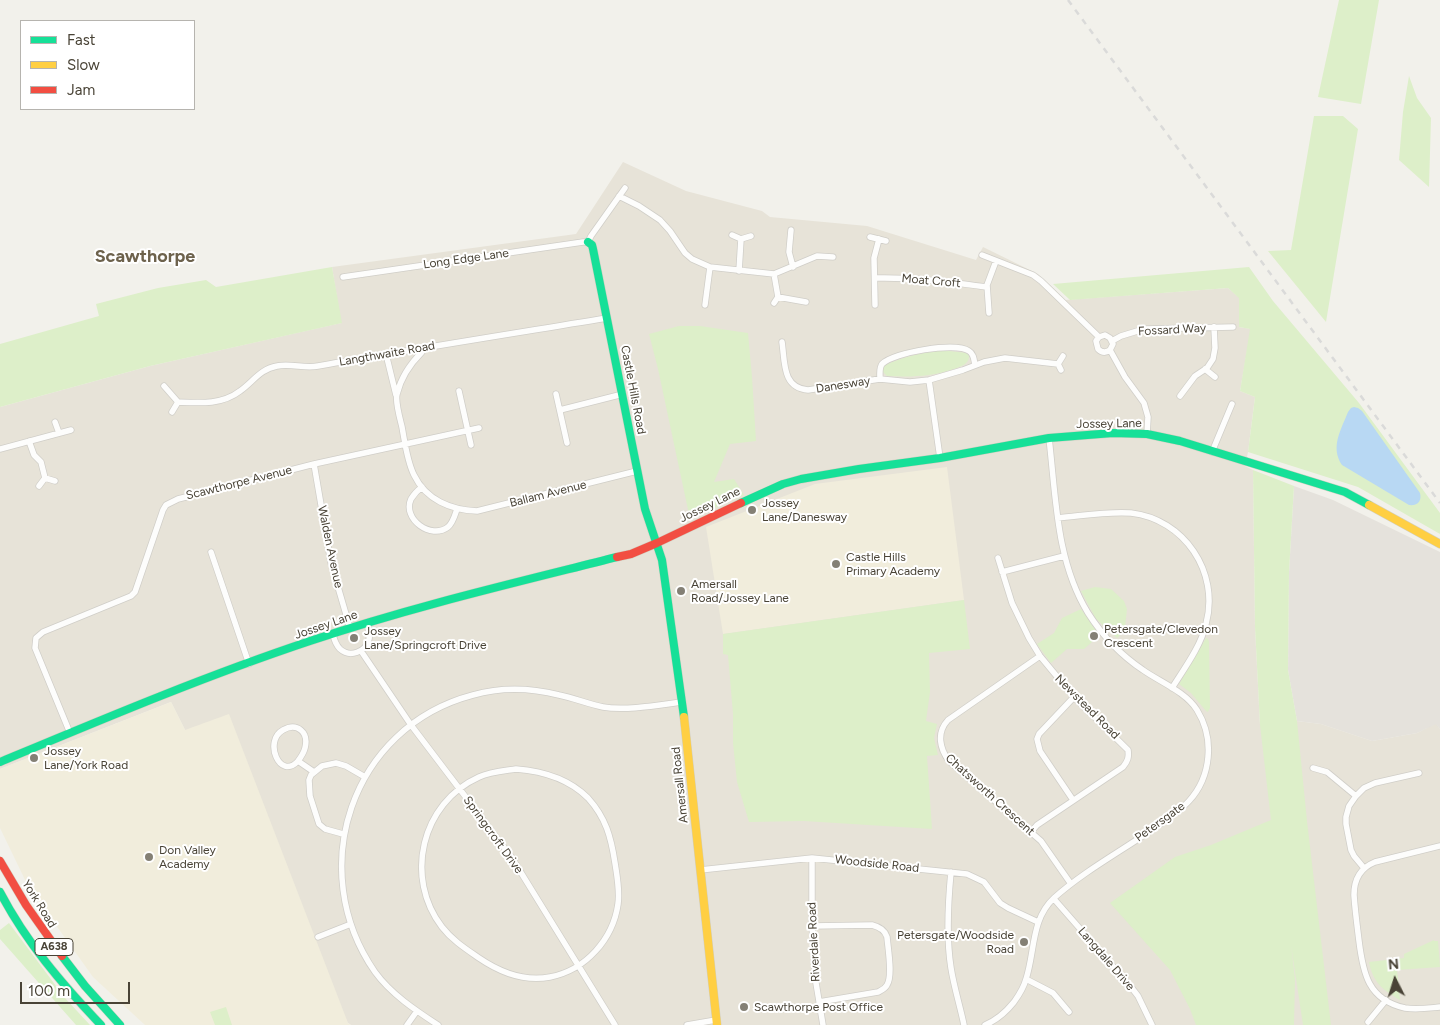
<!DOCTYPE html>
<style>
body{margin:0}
#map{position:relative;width:1440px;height:1025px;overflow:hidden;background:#f2f1eb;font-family:Figtree,sans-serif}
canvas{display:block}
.legend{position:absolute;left:20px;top:20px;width:175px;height:90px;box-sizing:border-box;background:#fff;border:1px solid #b6b4af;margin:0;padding:6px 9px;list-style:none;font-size:15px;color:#494336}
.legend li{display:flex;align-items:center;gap:10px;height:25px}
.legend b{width:25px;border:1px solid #b6b4af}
.north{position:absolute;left:1370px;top:955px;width:50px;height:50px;-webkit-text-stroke:4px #fff;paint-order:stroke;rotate:355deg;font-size:14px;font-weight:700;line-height:20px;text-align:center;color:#494336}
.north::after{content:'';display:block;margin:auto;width:18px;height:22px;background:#494336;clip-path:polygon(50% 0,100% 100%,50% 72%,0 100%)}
.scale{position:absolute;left:20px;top:982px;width:110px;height:22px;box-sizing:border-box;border:2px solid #494336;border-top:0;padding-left:6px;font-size:15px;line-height:18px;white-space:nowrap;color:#494336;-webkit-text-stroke:4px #fff;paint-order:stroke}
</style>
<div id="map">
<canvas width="1440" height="1025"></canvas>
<ul class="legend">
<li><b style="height:6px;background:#16e098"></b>Fast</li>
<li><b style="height:6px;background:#ffcf43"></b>Slow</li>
<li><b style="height:6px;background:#f24e42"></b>Jam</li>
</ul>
<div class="north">N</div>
<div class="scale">100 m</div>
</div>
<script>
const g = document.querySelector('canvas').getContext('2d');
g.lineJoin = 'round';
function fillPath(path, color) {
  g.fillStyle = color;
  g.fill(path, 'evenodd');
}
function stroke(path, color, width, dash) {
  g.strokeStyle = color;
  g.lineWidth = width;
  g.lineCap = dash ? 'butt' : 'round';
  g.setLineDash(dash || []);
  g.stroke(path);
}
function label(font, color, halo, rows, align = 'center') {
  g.font = font + ' Figtree,sans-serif';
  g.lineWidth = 4;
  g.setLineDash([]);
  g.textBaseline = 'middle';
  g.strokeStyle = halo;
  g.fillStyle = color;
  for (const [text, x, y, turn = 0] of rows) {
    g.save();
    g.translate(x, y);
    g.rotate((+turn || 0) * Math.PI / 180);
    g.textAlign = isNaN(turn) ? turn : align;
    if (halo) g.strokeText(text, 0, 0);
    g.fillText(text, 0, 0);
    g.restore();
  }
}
fillPath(new Path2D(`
 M623,162L686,191L762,211L770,217L867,226L976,260L983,247L1038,274L1065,300L1228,288L1239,297V327L1251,329L1240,391L1255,397L1248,452L1245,466L1253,470L1255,627L1260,725L1297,721L1321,724L1372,741L1417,733L1436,723L1440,729V1025H351L348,1023L185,730L171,702L0,769V407L150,366L341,323L332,267L576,234Z`), '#e7e3d8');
fillPath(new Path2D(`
 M1294,486L1333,500L1440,552V729L1436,724L1417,733L1372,741L1321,724L1297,721L1288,670L1289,572Z`), '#e5e2dc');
fillPath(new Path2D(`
 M947,467L964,600L723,634L706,527L815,484Z
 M171,702L185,730L229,714L348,1023L351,1025H145L93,977L28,886L0,828V769Z`), '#f1eddc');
fillPath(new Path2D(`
 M1339,0H1379L1361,104L1318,97Z
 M1409,76L1417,98L1431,118L1429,187L1399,160L1403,112Z
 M1314,116H1343L1358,129L1326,322L1268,251L1291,250Z
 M332,267L342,323L150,366L0,407V344L99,316L96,304L158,288L206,280L216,287Z
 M1249,267L1273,301L1359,403L1440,513V534L1358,487L1248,452L1255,397L1240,391L1250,329L1239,327V298L1228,288L1070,300L1053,284Z
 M679,326H700L748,333L752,377L756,441L730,444L714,482L734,479L744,495L690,519L658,369L649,334Z
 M940,350L967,353L969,354C970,364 962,366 954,369C930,377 911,377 887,376L883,372V367L885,365C903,357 920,353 940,350Z
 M1253,470L1294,486L1289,572L1288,670L1297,721L1307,821L1331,1025H1303L1291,945L1295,979L1294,1025H1196L1190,1009L1170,970L1110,903L1175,857L1211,845L1271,820L1260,725L1255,627Z
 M1095,587L1111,589L1124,601L1127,609L1125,628L1123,633L1117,638L1096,619L1081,591Z
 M964,600L970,649L929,653L930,692L926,721L937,724L934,738L938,755L927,756L932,829L804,821L749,822L737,782L733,743V714L728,655L723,654V634Z
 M1081,609L1100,635L1084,649H1067L1051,663L1037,644L1054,633L1062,618Z
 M1206,638L1208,639L1209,642L1210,708L1208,712L1206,711L1191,693L1179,684Z
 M9,923L65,998L90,1025H76L0,939V930Z
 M1434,940V941H1438L1440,967L1397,970L1400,1000C1383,990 1373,983 1369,962L1404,958V954Z
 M226,1007L232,1025H215L210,1012Z`), '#ddefc9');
fillPath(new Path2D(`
 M1354,407L1358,408L1362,411L1420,493C1422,501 1418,506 1409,505L1342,465C1330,447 1341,430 1348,412L1351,408Z`), '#b8d8f3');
const street = new Path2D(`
 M619,196L639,206L660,220L670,231L685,253L692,259L710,267L774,274L817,256L833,257
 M791,230L789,252L793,267
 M732,235L741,239L751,236
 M870,237L886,241
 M982,255L1033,275L1041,281L1099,337
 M739,271L741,239
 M774,274L778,297
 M343,277L583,242H588L591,236L625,188
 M875,278C912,277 949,282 987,287
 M774,303L778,297L806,302
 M705,305L710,267
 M875,305L874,258L879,239
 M989,313L987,285L996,261
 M1112,341L1121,336L1144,329L1233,327
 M782,342C785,362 782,388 808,390L880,379L910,382L929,380L963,370L984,362L1005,358L1058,364
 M422,348V352C410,364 401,377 397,394C395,401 400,419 402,427C405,443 407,461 414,475C426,500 451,510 477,511L637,471
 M1110,350C1106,353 1102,353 1098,349L1096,341L1099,337L1105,335L1110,338L1113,344L1110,350L1125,377L1144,403L1148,417L1147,434
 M386,354L396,395
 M1205,369L1215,377
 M1061,370L1058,364L1063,356
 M880,379C880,374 879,368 882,364C894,352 955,342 969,351C974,354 974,360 975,365
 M929,380L940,458
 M164,386L178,402L172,412
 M459,391L471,445
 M556,394L567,443
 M1180,396L1195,376L1207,368L1213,359L1215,348L1214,327
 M178,402C199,403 222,405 240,391C253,382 260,369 277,366C291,363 305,369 318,366C414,349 510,334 607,318
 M560,410L623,394
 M55,422L59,433
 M29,441L34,455L41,462L45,478
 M0,449L71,430
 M1212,452L1232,404
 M314,464L331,563L350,628
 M39,486L45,478L55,481
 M422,487C418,490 414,494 411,499C402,519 431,540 448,527C453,523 455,515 457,509
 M1058,518C1081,516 1108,511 1131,513C1184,519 1220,572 1206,624C1201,646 1184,669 1172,688
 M211,552L249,664
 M998,558L1012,603L1029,638L1040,656L1074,697L1128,750C1129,757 1128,761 1123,767L1037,825L1031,832
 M1002,572L1064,556
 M333,634C334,639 336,645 340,649C350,658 366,652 369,639C370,634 368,628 367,623
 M361,651L411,725L512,858L615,1025
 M1040,656L948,720C936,733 940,749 949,761L1041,841L1071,884
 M70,733L35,648L36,638L43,632L131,596L135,592L163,510L166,505L178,499L314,464L479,428
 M298,761C301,757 304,752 305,748C309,732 297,722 283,730C263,741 280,781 298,761L314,772
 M1313,768L1327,772L1356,796
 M516,769C542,771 569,779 588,798C606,818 611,837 615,863C617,876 620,891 618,904C613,939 586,970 550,977C524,982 501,973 479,958C466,949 452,940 442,927C404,878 421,803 479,777C490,772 503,771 516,769Z
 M1073,800L1040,751L1037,739L1039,734L1074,697
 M343,834L325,829L319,824L310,796L309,780L311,775L322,766L336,763L346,766L365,777
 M1440,846L1375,862C1360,868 1354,879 1354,895C1355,910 1357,925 1359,941C1363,973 1368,1000 1405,1008C1417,1010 1429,1008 1440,1007
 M812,858V926L816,983L823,1025
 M1364,868L1354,856L1351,850L1346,824V817L1349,806L1356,796L1364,788L1375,783L1419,773
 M700,870L812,858L967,874L984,882L1000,903L1008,908L1038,922
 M951,872C948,903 946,937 951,968C954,987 960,1006 964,1025
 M1054,899L1131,987L1138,996L1152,1025
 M812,926L872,925C880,927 885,930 887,937C888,949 893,976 887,985C885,989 882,990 878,992L819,1002
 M318,937L351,924
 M1026,979L1053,993L1069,1012
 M1368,1022L1386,1000
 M407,1025L417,1011
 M438,1025C415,1010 391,994 375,972C304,870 351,727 473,695C501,687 531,688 559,695C574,698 588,704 603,707C625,711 659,705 682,702
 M687,1025L716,1020
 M985,1025C997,1020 1006,1012 1014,1002C1019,995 1024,987 1026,979C1035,952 1031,919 1054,898C1083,872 1118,853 1150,831C1163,822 1178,813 1189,801C1211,777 1215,739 1197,710C1186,692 1160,682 1143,670C1122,656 1102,635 1088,613C1056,561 1056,497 1049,438`);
const fast = new Path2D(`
 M588,242L592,245L593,249L645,509L662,560L684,717
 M741,503L783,484L801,479L859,469L940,458L1049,438L1113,433L1147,434L1180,441L1345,492L1369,505
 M0,762C103,719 205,676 310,641C411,607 514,583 617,557
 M0,892C26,942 62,984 101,1025
 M62,956L85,986L120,1025`);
const slow = new Path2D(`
 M1369,505L1440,544
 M684,717L717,1025`);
const jam = new Path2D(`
 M617,557L631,554L657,543L741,503
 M0,861L26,905L62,956`);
stroke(street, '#d0cec8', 7);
stroke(fast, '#d2cfc1', 9);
stroke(slow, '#d2cfc1', 9);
stroke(jam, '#d2cfc1', 9);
stroke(street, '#fdfdfc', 5.5);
stroke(fast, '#16e098', 8);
stroke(slow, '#ffcf43', 8);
stroke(jam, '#f24e42', 8);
stroke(new Path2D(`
 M1068,0L1440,503`), '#dadad9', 2.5, [6, 6]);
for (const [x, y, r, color] of [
 [752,510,5,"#848075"],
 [836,564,5,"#848075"],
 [681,591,5,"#848075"],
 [1094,636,5,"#848075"],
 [354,638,5,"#848075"],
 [34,758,5,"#848075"],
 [149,857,5,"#848075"],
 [1024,942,5,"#848075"],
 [744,1007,5,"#848075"]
]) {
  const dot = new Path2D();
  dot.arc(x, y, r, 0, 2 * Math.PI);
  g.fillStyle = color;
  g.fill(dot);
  stroke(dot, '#fff', 2);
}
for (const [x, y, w] of [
 [54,947,38]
]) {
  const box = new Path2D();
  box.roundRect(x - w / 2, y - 8.5, w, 17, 4);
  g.fillStyle = '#fff';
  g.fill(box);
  stroke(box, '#494336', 1);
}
label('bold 11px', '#494336', null, [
 ["A638",54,947]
]);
label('12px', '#494336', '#fff', [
 ["Long Edge Lane",466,259,-8],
 ["Moat Croft",931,281,5],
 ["Fossard Way",1172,330,-3],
 ["Langthwaite Road",387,354,-10],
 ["Danesway",843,385,-9],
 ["Castle Hills Road",633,390,79],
 ["Jossey Lane",1109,424,-1],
 ["Scawthorpe Avenue",239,483,-14],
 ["Ballam Avenue",548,494,-14],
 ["Jossey Lane",710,505,-26],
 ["Walden Avenue",330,547,78],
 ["Jossey Lane",326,625,-19],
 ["Newstead Road",1087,707,45],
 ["Amersall Road",680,785,-96],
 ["Chatsworth Crescent",990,795,42],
 ["Petersgate",1160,822,-36],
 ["Springcroft Drive",493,835,54],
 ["Woodside Road",877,864,6],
 ["York Road",39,904,58],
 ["Riverdale Road",814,942,-93],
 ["Langdale Drive",1106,959,49]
]);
label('12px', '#494336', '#fff', [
 ["Jossey",762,503],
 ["Lane/Danesway",762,517],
 ["Castle Hills",846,557],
 ["Primary Academy",846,571],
 ["Amersall",691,584],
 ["Road/Jossey Lane",691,598],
 ["Petersgate/Clevedon",1104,629],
 ["Crescent",1104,643],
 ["Jossey",364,631],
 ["Lane/Springcroft Drive",364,645],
 ["Jossey",44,751],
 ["Lane/York Road",44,765],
 ["Don Valley",159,850],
 ["Academy",159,864],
 ["Petersgate/Woodside",1014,935,"right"],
 ["Road",1014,949,"right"],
 ["Scawthorpe Post Office",754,1007]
], 'left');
label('bold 18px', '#6d624c', '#fff', [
 ["Scawthorpe",145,257]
]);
</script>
